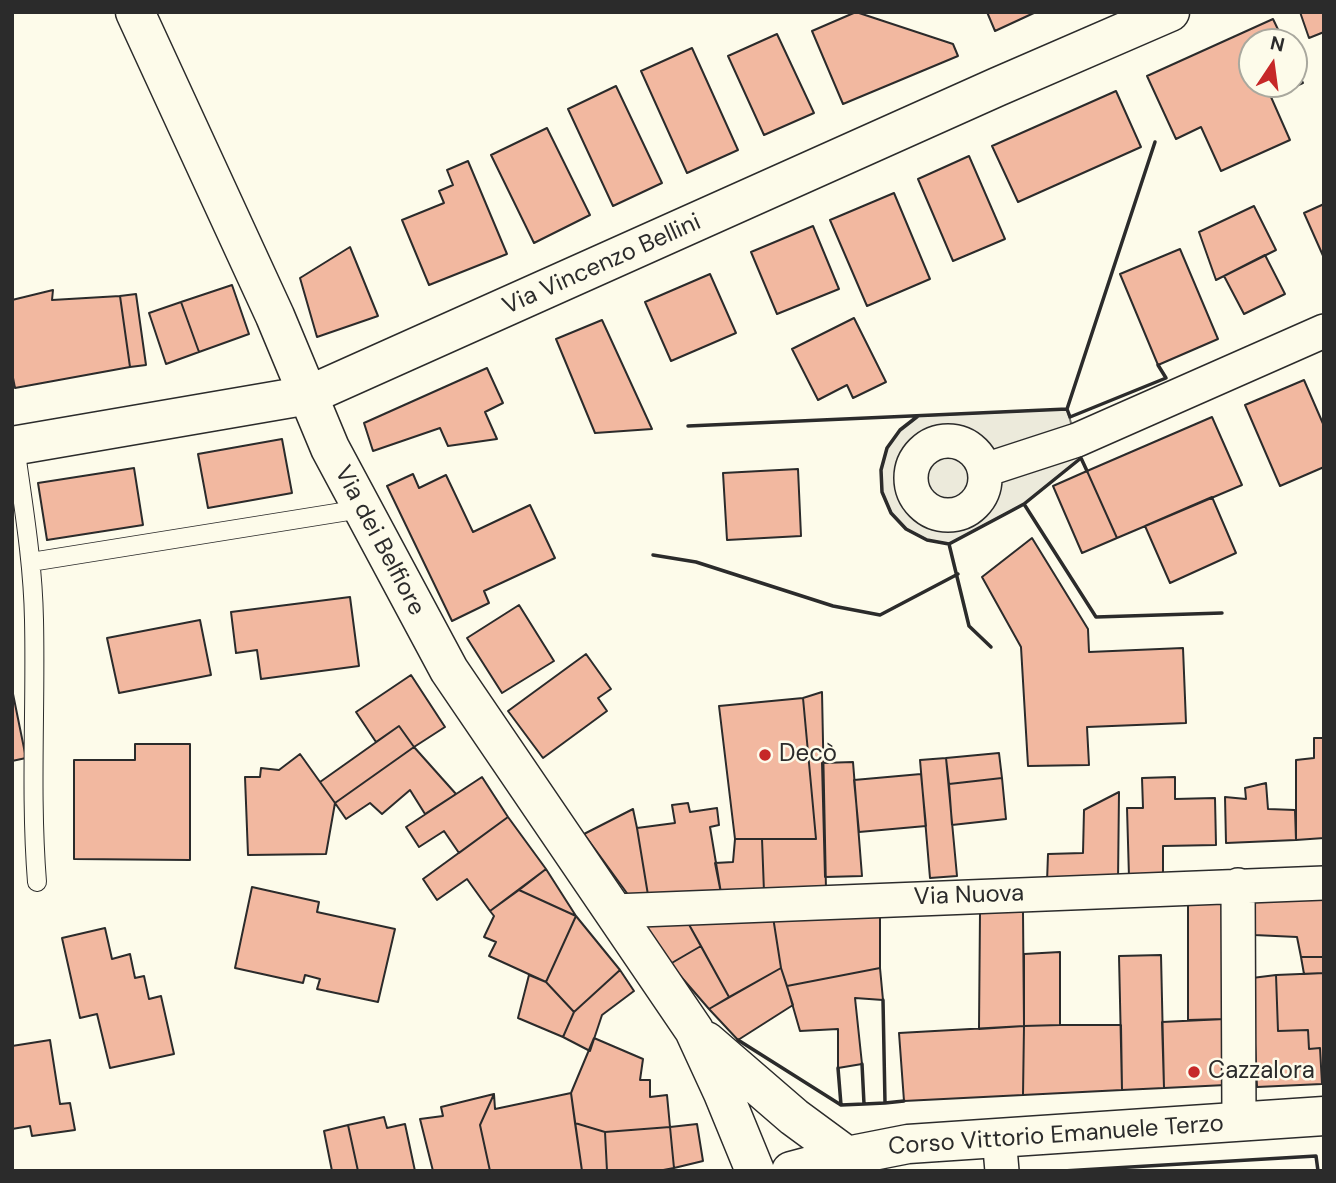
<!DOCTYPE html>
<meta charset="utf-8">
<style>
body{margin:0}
#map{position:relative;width:1336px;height:1183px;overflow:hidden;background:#fdfbea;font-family:"DM Sans",sans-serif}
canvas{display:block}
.frame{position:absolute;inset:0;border:14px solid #2b2b2b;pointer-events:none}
.north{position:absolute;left:1238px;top:28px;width:70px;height:70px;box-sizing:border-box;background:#fdfbea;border:2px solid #a9a89e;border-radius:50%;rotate:13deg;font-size:19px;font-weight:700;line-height:28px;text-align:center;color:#2b2b2b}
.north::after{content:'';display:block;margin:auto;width:24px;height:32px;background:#c62828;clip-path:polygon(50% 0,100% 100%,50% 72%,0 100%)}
</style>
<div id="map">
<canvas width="1336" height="1183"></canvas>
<div class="frame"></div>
<div class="north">N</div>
</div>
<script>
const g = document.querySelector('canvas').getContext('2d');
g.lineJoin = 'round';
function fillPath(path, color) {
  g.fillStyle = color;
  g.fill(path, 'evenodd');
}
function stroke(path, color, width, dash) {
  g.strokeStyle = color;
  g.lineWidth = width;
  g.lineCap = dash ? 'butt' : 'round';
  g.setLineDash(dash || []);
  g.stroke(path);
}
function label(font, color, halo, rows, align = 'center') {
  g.font = font + ' "DM Sans",sans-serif';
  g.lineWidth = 5;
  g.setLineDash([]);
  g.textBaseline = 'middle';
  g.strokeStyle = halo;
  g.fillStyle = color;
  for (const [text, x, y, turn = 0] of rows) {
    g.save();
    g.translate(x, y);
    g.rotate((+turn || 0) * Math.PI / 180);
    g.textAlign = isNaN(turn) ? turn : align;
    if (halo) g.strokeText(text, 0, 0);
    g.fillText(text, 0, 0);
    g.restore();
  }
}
const parking = new Path2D(`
 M1067,409L1081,458L1024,504L949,544L927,540L906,529L891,513L882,492L881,470L887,448L900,430L918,416Z`);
fillPath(parking, '#eceadb');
stroke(parking, '#74746e', 2);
const building = new Path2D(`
 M856,12L953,44L958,56L843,104L812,31Z
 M987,12H1036L995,31Z
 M1300,12H1324V32L1309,38Z
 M1273,19L1284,42H1252V84H1294V64L1303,83L1271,97L1290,140L1221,171L1201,127L1176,139L1147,76Z
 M777,34L814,113L764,135L728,56Z
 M692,48L738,150L687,173L641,71Z
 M616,86L662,183L613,206L568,109Z
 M1116,91L1141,147L1018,202L992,146Z
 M547,128L590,215L534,243L491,155Z
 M969,156L1005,239L953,261L918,179Z
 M468,161L507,254L429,285L402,220L444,203L439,191L453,185L447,170Z
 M894,193L930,279L867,306L830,220Z
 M1324,204V258L1304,213Z
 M1254,206L1276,250L1216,280L1199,232Z
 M813,226L839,289L777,314L751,252Z
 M350,247L378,316L317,337L300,278Z
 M1180,249L1218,339L1158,365L1120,274Z
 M1265,255L1285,294L1244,314L1224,276Z
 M710,274L736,333L671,361L645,302Z
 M232,285L249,334L199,352L181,302Z
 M53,290L52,300L120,296L130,367L15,388L12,373V300Z
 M136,294L146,365L130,367L120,296Z
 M181,302L199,352L166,364L149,313Z
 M854,318L886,382L853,398L847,385L818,400L792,349Z
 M602,320L652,429L595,433L556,339Z
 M487,368L503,403L485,412L497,439L448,446L440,428L373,451L364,423Z
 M1304,380L1324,426V467L1280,486L1245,405Z
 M1212,417L1242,485L1117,538L1087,471Z
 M282,439L292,493L208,508L198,454Z
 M134,468L143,525L47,540L38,483Z
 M798,469L801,536L727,540L723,473Z
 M1087,471L1117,538L1082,553L1053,486Z
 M413,474L419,488L446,475L473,532L530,505L555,558L484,591L489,603L452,621L387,486Z
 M1212,497L1236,553L1170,583L1145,526Z
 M1032,538L1088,629L1089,652L1183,648L1186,723L1087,727L1089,765L1028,766L1021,647L982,577Z
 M350,597L359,666L261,679L257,650L236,653L231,612Z
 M519,605L554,661L502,693L467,638Z
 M200,620L211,675L119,693L107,638Z
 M586,654L611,689L598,698L607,711L543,758L508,711Z
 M411,675L445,727L414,747L399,726L376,742L356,712Z
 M12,689L26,758L12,761Z
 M822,692L826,890L764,892L762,839H816L803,698Z
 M803,698L816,839H735L719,706Z
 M399,726L414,747L335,803L320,782Z
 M1314,738H1324V838L1296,840V760L1314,758Z
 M135,744H190V860L74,859V760H135Z
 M414,747L456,794L425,814L410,790L382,814L370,803L346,819L335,803Z
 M999,753L1002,778L949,784L946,758Z
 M300,754L335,803L326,854L248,855L245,777H260L261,768L279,770Z
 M946,758L957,876L930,878L920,760Z
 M853,762L862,876L825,877L822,763Z
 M921,774L926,826L859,832L854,780Z
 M482,777L508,817L459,853L444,831L419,847L406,827Z
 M1175,777V799L1215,798L1216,845L1163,846V876L1129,877L1127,808H1143L1142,778Z
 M1002,778L1006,819L952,825L949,784Z
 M1266,783L1268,809L1295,810L1296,840L1226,843L1225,797L1246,799L1245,788Z
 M1119,792L1118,881L1047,882L1048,854L1083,853L1084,810Z
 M688,803L690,812L717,808L719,825L710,827L721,893L648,895L637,828L675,823L672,805Z
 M633,809L637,828L648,895L629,896L584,834Z
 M508,817L546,869L490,911L467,879L437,900L423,879Z
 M735,839H762L764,892L721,893L715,863L733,862Z
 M546,869L576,916L519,890Z
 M252,887L319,902L317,912L395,929L378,1002L317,989L320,979L305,975L303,983L235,968Z
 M519,890L576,916L546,982L489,956L496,942L484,937L494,916L490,911Z
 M1324,895V957H1301L1297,937L1254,935L1253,896Z
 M1223,901L1225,1019L1188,1020V904Z
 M980,912H1023L1024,1026L979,1029Z
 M576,916L620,970L574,1012L546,982Z
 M773,917L781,968L729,997L687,921Z
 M773,917H880V968L787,986L781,968Z
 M687,921L701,946L670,964L642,923Z
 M105,928L112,959L130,954L135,978L144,976L149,999L161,996L174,1054L110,1068L97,1014L80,1018L62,938Z
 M701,946L729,997L709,1009L670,964Z
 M1060,952V1025L1024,1026V954Z
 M1161,955L1164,1088L1122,1090L1119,956Z
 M1301,957H1324V973L1304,974Z
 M781,968L793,1005L738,1040L709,1009Z
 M880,968L883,1000L855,998L862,1064L838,1068V1029L800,1031L787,986Z
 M620,970L634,991L602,1015L590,1051L563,1037L574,1012Z
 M1324,973V1084H1322L1320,1048L1309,1049L1308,1030L1278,1031L1276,975Z
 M529,975L546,982L574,1012L563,1037L518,1018Z
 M1276,975L1278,1031L1308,1030L1309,1049L1320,1048L1322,1084L1257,1087L1252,978Z
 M1225,1019L1226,1085L1164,1088L1162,1022Z
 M1060,1025H1121L1122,1090L1023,1095L1024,1026Z
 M1024,1026L1023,1095L904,1101L899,1033Z
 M594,1038L643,1059L640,1080H650V1097L667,1095L670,1127L605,1132L575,1123L571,1093Z
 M50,1040L60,1104L70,1103L75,1130L32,1136L30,1126L12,1129V1046Z
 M571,1093L582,1171H490L480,1125L494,1094L495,1109Z
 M494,1094L480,1125L490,1171H433L420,1119L443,1116L441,1107Z
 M384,1117L387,1128L405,1124L415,1171H358L348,1125Z
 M575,1123L605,1132L607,1171H582Z
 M697,1124L703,1161L674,1168L670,1127Z
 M348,1125L358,1171H332L324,1131Z
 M670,1127L674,1168L658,1171H607L605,1132Z`);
fillPath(building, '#f2b8a0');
stroke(building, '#2b2b2b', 2);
const service = new Path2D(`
 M15,446C23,504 33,562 34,620C36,707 30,795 37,882
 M31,562L361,509`);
const minor = new Path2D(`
 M911 478a37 37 0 1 1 74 0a37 37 0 1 1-74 0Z
 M985,470L1077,440L1324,331
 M1238,885L1239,1121
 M614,911L1324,883
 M999,1137L1002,1171`);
const tertiary = new Path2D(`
 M135,12L275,316L330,448L449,670L694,1030L723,1093L755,1171
 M12,446L309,395L997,87L1170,12
 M706,1041L794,1117L847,1156
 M791,1171L847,1156L908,1144L1324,1116`);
stroke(service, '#2b2b2b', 20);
stroke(minor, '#2b2b2b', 36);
stroke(tertiary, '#2b2b2b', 41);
stroke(service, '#fdfbea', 18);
stroke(minor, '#fdfbea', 33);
stroke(tertiary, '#fdfbea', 38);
stroke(new Path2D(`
 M1155,142L1067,409L1070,417L1166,378L1158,365
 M918,416L900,430L887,448L881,470L882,492L891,513L906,529L927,540L949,544L1011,511L1024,504L1081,458L1087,471
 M688,426L1067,409
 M1024,504L1096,617L1222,613
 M949,544L969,626L991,647
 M653,555L696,562L833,606L880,615L958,574
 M883,1000L885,1103L904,1101
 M738,1040L841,1105
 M862,1064L864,1104L885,1103
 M838,1068L841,1105L864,1104
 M1063,1171L1316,1156L1318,1171`), '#2b2b2b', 3.5);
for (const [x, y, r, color] of [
 [765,755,7,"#c62828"],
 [1194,1072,7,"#c62828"]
]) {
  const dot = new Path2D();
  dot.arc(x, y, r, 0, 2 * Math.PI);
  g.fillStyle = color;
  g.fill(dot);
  stroke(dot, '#fdfbea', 2.5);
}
label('24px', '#2b2b2b', '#fdfbea', [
 ["Via Vincenzo Bellini",602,265,-24],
 ["Via dei Belfiore",379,541,62],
 ["Via Nuova",969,896,-2],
 ["Corso Vittorio Emanuele Terzo",1056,1136,-4]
]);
label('24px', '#2b2b2b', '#fdfbea', [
 ["Decò",779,755],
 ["Cazzalora",1208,1072]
], 'left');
</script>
